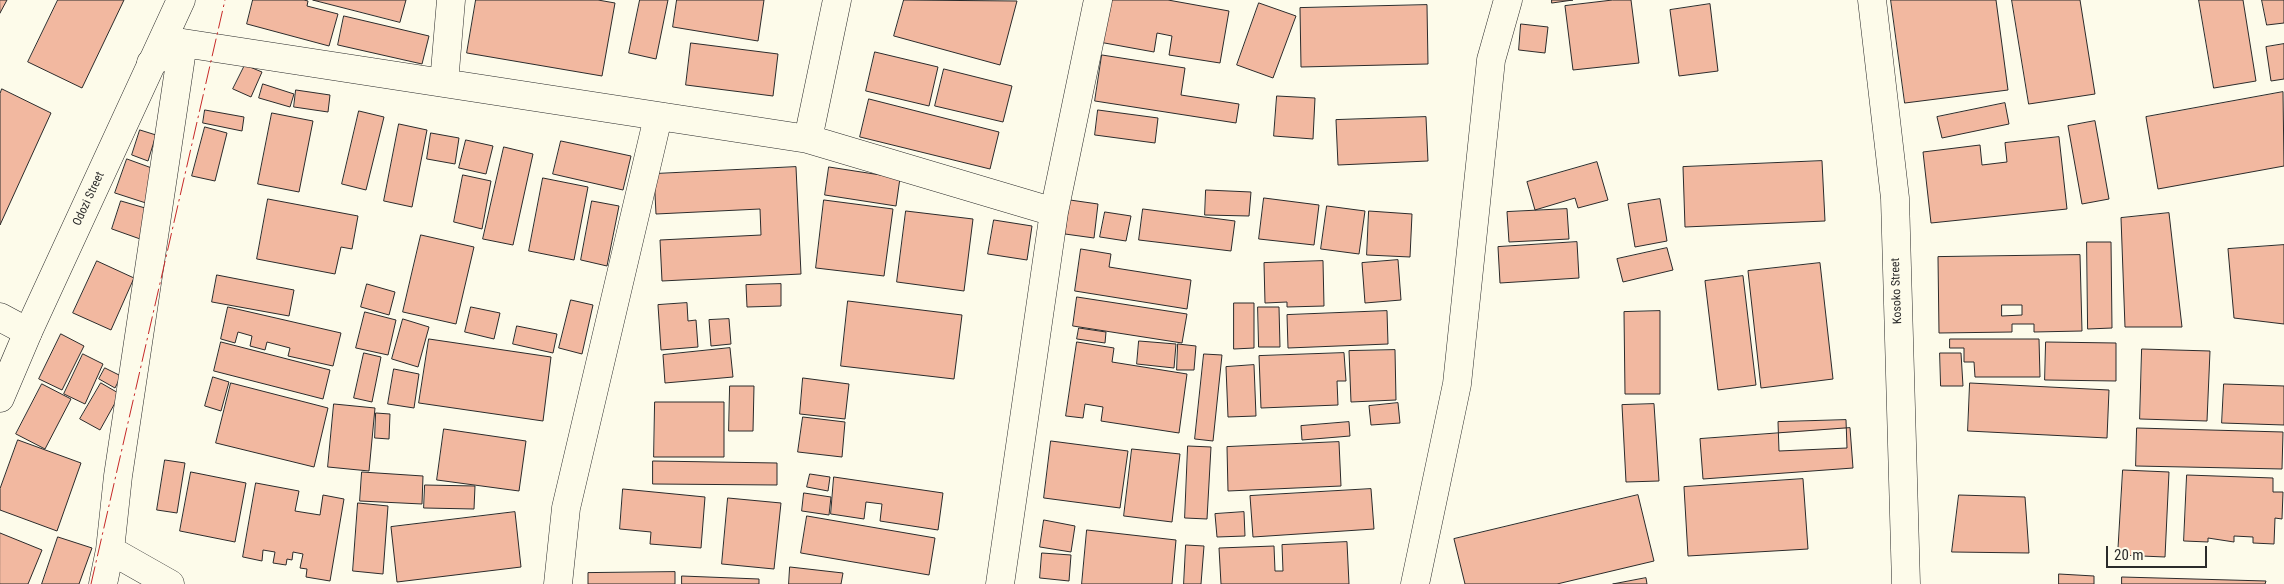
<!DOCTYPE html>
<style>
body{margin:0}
#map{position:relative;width:2284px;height:584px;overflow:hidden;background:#fdfbea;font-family:"Roboto Condensed",sans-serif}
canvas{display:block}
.scale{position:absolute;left:2106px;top:546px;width:101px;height:22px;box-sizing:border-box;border:2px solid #2b2b2b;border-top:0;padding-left:6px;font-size:15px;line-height:18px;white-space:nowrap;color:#2b2b2b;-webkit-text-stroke:4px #fdfbea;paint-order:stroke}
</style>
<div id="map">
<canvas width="2284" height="584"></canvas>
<div class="scale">20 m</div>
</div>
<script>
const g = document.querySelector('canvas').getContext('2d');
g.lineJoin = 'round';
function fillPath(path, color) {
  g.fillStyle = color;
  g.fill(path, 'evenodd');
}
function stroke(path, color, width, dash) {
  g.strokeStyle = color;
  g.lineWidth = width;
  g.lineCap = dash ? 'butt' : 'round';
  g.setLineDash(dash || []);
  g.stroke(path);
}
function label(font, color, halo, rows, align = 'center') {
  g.font = font + ' "Roboto Condensed",sans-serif';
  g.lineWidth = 4;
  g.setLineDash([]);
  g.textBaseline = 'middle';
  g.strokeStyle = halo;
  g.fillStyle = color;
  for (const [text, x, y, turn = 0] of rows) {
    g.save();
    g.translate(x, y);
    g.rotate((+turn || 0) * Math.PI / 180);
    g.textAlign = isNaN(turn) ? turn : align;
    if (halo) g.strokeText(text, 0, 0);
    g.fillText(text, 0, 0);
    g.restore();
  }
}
const building = new Path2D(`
 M0,0H7L0,13Z
 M58,0H124L82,88L28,62Z
 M253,0H304L308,1L307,6L338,14L329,46L247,24Z
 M313,0H406L400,22Z
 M476,0H598L615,3L602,76L467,53Z
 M640,0H668L656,59L629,53Z
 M677,0H764L758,41L673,27Z
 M904,0L1017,1L1000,65L894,36Z
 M1106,0H1168L1229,11L1220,63L1169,55L1172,36L1157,33L1154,52L1099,42Z
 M1552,0H1573L1552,3Z
 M1613,0H1631L1639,63L1573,70L1565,6Z
 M1891,0H1996L2008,90L1905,103Z
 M2012,0H2080L2095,94L2029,104Z
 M2199,0H2243L2256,81L2214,88Z
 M2262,0H2284V23L2267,25Z
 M1259,3L1296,16L1273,78L1237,65Z
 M1710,4L1718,71L1679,76L1670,10Z
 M1427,5L1428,64L1301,67L1300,8Z
 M344,16L429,36L422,64L338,45Z
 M1521,24L1548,27L1545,53L1519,50Z
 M691,43L778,54L773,96L686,85Z
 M2284,44V79L2271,81L2266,47Z
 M875,52L938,67L929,106L866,91Z
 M1102,55L1185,68L1181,95L1239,104L1236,123L1095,101Z
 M245,65L262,72L251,97L233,89Z
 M944,69L1012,86L1003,122L935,106Z
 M263,84L294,94L290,107L259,98Z
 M2,89L51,113L0,225V94Z
 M296,90L330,95L328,112L294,107Z
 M2283,92L2284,166L2158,189L2146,117Z
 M1277,96L1315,98L1313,139L1274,136Z
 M869,99L999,132L990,169L860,137Z
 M2005,103L2009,124L1942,138L1937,117Z
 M205,110L244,117L242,131L203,123Z
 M1098,110L1158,118L1155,143L1095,135Z
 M359,111L384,117L366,190L342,184Z
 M272,113L313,121L299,192L258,184Z
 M1426,117L1428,161L1338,165L1336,120Z
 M2095,121L2109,199L2082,204L2068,126Z
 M399,124L427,130L412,207L384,201Z
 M205,127L227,133L215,181L192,176Z
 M140,130L156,135L148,161L132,155Z
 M431,133L459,138L455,164L427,159Z
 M2059,137L2067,209L1931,223L1923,152L1980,145L1982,165L2007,162L2005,143Z
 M466,140L493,146L486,174L459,168Z
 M561,141L631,156L623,190L553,174Z
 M504,147L533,154L513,245L483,239Z
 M127,159L160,171L149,204L115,193Z
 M1822,161L1825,221L1685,227L1683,167Z
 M1597,162L1608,200L1578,208L1575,198L1535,210L1527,182Z
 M796,167L801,274L662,281L660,240L761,235L760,209L656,214L654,174Z
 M829,167L900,178L896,206L825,195Z
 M463,175L491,181L482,229L454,222Z
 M543,178L588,187L574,260L529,251Z
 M1206,190L1251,192L1249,216L1205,215Z
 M1264,198L1319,205L1314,245L1259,239Z
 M268,199L358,216L352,249L341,247L335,274L257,259Z
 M1660,199L1667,241L1635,247L1628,204Z
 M824,200L893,209L884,276L816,268Z
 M1070,200L1098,204L1094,238L1065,234Z
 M121,201L152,210L143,240L112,229Z
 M592,201L619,206L607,266L581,260Z
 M1327,206L1365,211L1359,254L1321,249Z
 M1143,209L1235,221L1231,251L1139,240Z
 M1567,209L1569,239L1509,242L1507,212Z
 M906,211L973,219L964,291L897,282Z
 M1369,211L1412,214L1410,257L1367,255Z
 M1105,212L1131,216L1126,241L1100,237Z
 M2169,213L2182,327H2125L2121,218Z
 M994,220L1032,226L1027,260L988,254Z
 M421,235L474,247L456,324L403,312Z
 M1577,242L1579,278L1500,283L1498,247Z
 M2087,242H2111L2112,328L2088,329Z
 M2284,245V324L2234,318L2228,249Z
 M1667,248L1673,270L1623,282L1617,259Z
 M1081,249L1111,254L1109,267L1191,280L1187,309L1075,291Z
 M2080,255L2082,331L2034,332V324H2012V332L1939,333L1938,257ZM2002,305H2022V315L2002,316Z
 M1398,260L1401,300L1365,303L1362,263Z
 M97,261L134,278L111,330L73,313Z
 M1323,261L1324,306L1287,307V302L1265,303L1264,263Z
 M1820,263L1833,379L1761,388L1748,271Z
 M217,275L294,290L289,316L212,302Z
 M1743,276L1756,385L1718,390L1705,281Z
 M367,284L395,292L389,315L361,307Z
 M781,284V306L747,307L746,285Z
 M1077,297L1187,314L1182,343L1073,326Z
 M571,300L593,305L582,354L559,348Z
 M848,301L962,315L954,379L841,366Z
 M687,303L688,321L696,320L698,347L661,350L658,305Z
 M1234,303H1254V348L1234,349Z
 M228,307L341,333L333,366L288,356L290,348L267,342L265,350L250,346L252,336L238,332L235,343L221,339Z
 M471,307L500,313L494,339L465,332Z
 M1258,307H1279L1280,347H1259Z
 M1387,311L1388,344L1288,348L1287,315Z
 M1660,311V394H1625L1624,312Z
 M365,312L396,320L388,355L356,348Z
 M403,319L429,327L418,367L392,359Z
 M729,319L731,344L711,346L709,320Z
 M517,326L557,334L553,353L513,344Z
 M1079,328L1106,332L1105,343L1077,339Z
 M61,334L84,346L62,390L39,379Z
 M429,339L551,357L543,421L419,403Z
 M1950,339H2039L2040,377H1975L1974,362H1964V348H1950Z
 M1139,341L1176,344L1174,368L1137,364Z
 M221,342L330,370L323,399L214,371Z
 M1077,342L1114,348L1112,362L1187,374L1179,433L1101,421L1103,407L1085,404L1083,418L1066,416Z
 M2046,342L2116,343V381L2045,380Z
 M1178,344L1196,346L1194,370H1177Z
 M730,348L733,377L665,383L663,355Z
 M2142,349L2210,351L2207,421L2140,419Z
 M1395,350L1396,400L1351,402L1349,351Z
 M364,353L381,357L372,402L354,398Z
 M1344,353L1346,381H1337L1338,405L1261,408L1259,356Z
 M1940,353H1961L1963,386H1941Z
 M83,354L103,364L85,404L64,394Z
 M1204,354L1222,355L1213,441L1195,439Z
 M1254,365L1256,416L1228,417L1226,367Z
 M105,368L121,376L115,388L99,379Z
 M394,369L419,374L414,408L388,404Z
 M213,377L229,382L221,411L205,406Z
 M803,378L849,384L845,419L800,414Z
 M101,383L120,394L100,430L80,419Z
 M231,383L328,408L314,467L216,443Z
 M1970,383L2109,390L2107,438L1968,431Z
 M42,384L71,399L45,449L16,434Z
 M2224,384L2284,386V425L2222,423Z
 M730,386H754L753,431H729Z
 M655,402H724V457H654Z
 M1398,403L1400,423L1371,425L1369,406Z
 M334,404L375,408L369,471L328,467Z
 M1654,404L1659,481L1626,482L1622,405Z
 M376,413L390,414L389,439L375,438Z
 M803,417L845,422L842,457L798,452Z
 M1846,420L1847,448L1779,451L1778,422Z
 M1349,422L1350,436L1302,440L1301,426Z
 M1850,428L1853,468L1703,479L1700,439Z
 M2137,428L2283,432L2282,469L2136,466Z
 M444,429L526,441L519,491L437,480Z
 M18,440L81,463L57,531L0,510V489Z
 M1051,441L1128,451L1120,508L1044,498Z
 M1339,442L1341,486L1228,491L1227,447Z
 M1188,446L1211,447L1207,519L1185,518Z
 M1132,449L1180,454L1172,522L1124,516Z
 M165,460L185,463L177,513L157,510Z
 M653,461L777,463V485L653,484Z
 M2123,470L2169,472L2165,557L2118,555Z
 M191,472L246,483L235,542L180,531Z
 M362,472L423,476L422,504L360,501Z
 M810,474L830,477L828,491L807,487Z
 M2187,475L2273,478V492H2283L2282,519L2275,518L2274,544L2253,543V537L2234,536V542L2208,538V542L2184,541Z
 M834,477L943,493L938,530L880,521L882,504L866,502L864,519L831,514Z
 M1803,479L1808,549L1688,556L1684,487Z
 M256,483L299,491L295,511L320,515L323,495L344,499L330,581L306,577L307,569L300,568L303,554L293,552L292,560L287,559L286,565L273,563L275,552L263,550L262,561L243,557Z
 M425,485L475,486L474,509L424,508Z
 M623,489L705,497L701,548L650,544L651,532L620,529Z
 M1371,489L1374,529L1253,537L1250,496Z
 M804,493L831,497L829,515L802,511Z
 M1638,495L1654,561L1557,584H1465L1454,539Z
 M1959,495L2025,497L2029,553L1952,552Z
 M728,498L781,503L774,569L722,564Z
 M358,503L388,506L383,574L353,571Z
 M515,512L521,567L397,582L391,527Z
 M1244,512L1245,536L1217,537L1215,514Z
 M807,516L935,538L929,575L801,553Z
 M1044,520L1075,526L1071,552L1040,547Z
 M1087,530L1176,540L1172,584H1082Z
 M0,533L42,550L28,584H0Z
 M58,537L92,548L79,584H42Z
 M1347,542L1349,584H1221L1219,548L1274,546L1275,571H1283L1282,545Z
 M1186,545L1204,546L1201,584H1184Z
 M1042,553L1071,555L1069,581L1040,578Z
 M790,567L843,573L841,584H789Z
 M675,572V584H588V573Z
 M2059,574L2094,576V584H2059Z
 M682,576L759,579V584H682Z
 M2122,577L2266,581L2265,584H2122Z
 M1646,578L1647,584H1613Z`);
fillPath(building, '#f2b8a0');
stroke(building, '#2b2b2b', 1);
const minor = new Path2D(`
 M1872,0L1895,198L1906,584
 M151,63L183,43L808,139L1054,212
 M444,83L451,0
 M808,139L837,0
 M0,317L28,332
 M110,550L170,584
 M103,584L110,550L118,476L183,43
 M558,584L566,508L658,117
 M1000,584L1054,212L1098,0
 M1415,584L1457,384L1491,60L1508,0`);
const major = new Path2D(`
 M0,398L28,332L181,0`);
stroke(minor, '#2b2b2b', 29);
stroke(major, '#2b2b2b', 29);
stroke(minor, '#fdfbea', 28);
stroke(major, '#fdfbea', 28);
stroke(new Path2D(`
 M91,584L225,0`), '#c62828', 1, [18, 4, 2.5, 4]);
label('12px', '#2b2b2b', '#fdfbea', [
 ["Odozi Street",89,199,-65],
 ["Kosoko Street",1897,291,-92]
]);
</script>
